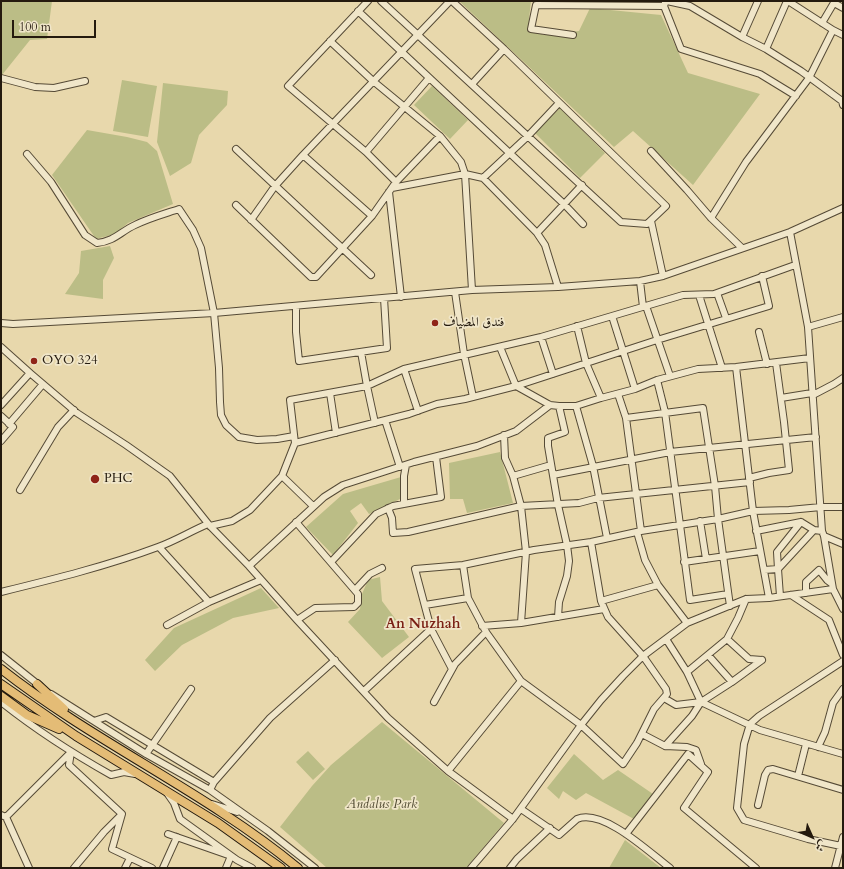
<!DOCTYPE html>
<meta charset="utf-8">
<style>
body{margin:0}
#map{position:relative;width:844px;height:869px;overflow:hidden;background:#e8d8ac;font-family:Cardo,Amiri,serif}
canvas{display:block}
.frame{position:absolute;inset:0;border:2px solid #241a0e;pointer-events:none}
.north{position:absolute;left:792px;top:817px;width:40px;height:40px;-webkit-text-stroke:3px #f0e6c9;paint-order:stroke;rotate:135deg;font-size:11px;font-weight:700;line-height:16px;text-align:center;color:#241a0e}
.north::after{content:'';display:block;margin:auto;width:14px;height:18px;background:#241a0e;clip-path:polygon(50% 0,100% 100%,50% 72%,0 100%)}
.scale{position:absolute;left:12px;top:20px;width:84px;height:18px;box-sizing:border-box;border:2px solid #241a0e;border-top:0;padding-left:5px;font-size:12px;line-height:14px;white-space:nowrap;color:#241a0e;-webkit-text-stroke:3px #f0e6c9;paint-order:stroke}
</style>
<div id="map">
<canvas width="844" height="869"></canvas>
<div class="frame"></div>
<div class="north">ش</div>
<div class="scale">100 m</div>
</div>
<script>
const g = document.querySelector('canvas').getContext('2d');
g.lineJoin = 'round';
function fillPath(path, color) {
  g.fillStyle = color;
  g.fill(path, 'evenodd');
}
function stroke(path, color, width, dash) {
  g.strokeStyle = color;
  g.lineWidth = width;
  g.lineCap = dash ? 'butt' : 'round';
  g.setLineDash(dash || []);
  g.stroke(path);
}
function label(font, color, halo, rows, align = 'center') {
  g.font = font + ' Cardo,Amiri,serif';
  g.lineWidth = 3.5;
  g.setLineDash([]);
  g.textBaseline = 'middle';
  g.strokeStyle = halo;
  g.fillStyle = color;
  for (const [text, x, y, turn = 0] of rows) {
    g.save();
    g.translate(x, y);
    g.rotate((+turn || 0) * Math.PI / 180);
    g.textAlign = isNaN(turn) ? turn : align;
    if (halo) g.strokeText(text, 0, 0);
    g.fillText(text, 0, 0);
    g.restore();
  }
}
fillPath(new Path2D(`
 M1,1H52L47,39L30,40L2,75Z
 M459,1H531L529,19L543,35L579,31L590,8L661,15L688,73L760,94L693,185L633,131L614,147Z
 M122,80L157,86L148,137L113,131Z
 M163,83L228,91L227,105L199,135L191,163L170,176L157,142Z
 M432,86L468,120L450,139L414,105Z
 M560,108L605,153L580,178L535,133Z
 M87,130L127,137L147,142L157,151L173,204L128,223L115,234L96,239L52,175Z
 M110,246L114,258L103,280V299L65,294L79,273L81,251Z
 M500,452L513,503L467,513L463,499H450L449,463Z
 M401,477L400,499L369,514L361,503L350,511L358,523L333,555L306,527L343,494Z
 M380,577L382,601L409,637L382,658L348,622L360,609L362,594L368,580Z
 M261,588L279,608L233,618L182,645L155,671L145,660L174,628Z
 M382,722L504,823L466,868H327L280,827L312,786L331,765Z
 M308,751L325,769L313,780L296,762Z
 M574,754L603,780L618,770L653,794L634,819L586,793L576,800L563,791L559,799L547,788Z
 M625,840L661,868H609Z`), '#bbbd86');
const minor = new Path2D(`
 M368,1L288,86L366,152L396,182
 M381,1L621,222L647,224L666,206L504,49L452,1
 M667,1L690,6L742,37L766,49L801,71L842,101L843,105
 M788,1L833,30L843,35
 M665,3L664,6L681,49L760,74L796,96
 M834,3L843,8
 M358,11L564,204L583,224
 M822,23L835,1
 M573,35L531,29L536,5L664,6
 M742,37L758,1
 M330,41L373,81L440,136L461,162L465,174L472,290
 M766,49L787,1
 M1,78L35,87L54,88L85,81
 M472,84L504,49
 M236,149L371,275
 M651,151L687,190L711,218L742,248
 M366,152L429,78
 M27,154L51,182L85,235L97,243C115,241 120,232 135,225C149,218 164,214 179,209L193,230L201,248L214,313L219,368L220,402L221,415L226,425L239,437L257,440L277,439L294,436
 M303,155L372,216
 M483,178L528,136L559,103
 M392,188L465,174L483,178L537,233L545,245L558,287
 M389,192L401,297
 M236,205L311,277H316L372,216L396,182L440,136
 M711,218L746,162L809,78L833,30
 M251,220L275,186L303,155L450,1
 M651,221L663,276
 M790,232L808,327L822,531L824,536L833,589L843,609
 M537,233L582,185
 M640,281L643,307
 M455,292L464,354L473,397
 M717,293L726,318
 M699,295L722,368
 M296,306V332L299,361L387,348L384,298
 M646,306L670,376
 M612,316L635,389
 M1,323L13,324L214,313L472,290L558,287L640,281L663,276L790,232L843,208
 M577,326L586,363L601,398
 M808,327L843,317
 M759,332L767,364
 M541,337L553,374
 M1,347L30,373L77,413L126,445L170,476L210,526L249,566L297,620L388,718L448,771L513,819
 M500,347L516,386L550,405L559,406H576L601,398L635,389L657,380L698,369L736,367L810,358
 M361,352L367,386L375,423
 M736,367L753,511L769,598
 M404,369L418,411
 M657,380L665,412L690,600L728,594
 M330,393L336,433
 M618,394L626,418L641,531
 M813,395L834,384L843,378
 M781,398L812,393
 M1,405L30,373
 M576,406L593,466L607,538
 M1,416L13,427L1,441
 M626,418L703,408L715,486L718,519L730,606
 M385,420L400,467
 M9,424L43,384
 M504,435L505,458L513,476
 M295,443L409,414L437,404L465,399L516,386L657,340L769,306L762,276
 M553,475L670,452L816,437
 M282,476L313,506
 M749,478L769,473L789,470L784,422L776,363
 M20,490L58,427L74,410
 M404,504V476L406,465
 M388,508L392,518L393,533L408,532L521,506L579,503L598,498L750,482
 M700,521L706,559
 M296,522L358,594V603L354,607L315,608L297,620
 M210,526L232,521L250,510L282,476L295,443L290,400L367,386L404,369L541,337L683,295L714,294L795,265
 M756,531L801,522
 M637,532L645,560L658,585L687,623
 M824,536L843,544
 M159,547L209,602
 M331,562L376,514L393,506L441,497L436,457
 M684,562L760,551
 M463,565L468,598L486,632L521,681L581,725L623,764L637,743L654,709L667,694L666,689L643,656L608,617L601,601L591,542
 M249,566L324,497L343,485L414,462L477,446L516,431L550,405
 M764,570L778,569L777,552L801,522L814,530
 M355,590L370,574L382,568
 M1,592C54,579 107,566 158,547C175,541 191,531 208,524
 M806,593V582L819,570L827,580L831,583
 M791,595L829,620L843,655
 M780,596L778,569L814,530L822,531
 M601,601L658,585
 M425,605L468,598
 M558,617L559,602L567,576L569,561L567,545L558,505L548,446V438L565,432L559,406
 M521,623L526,552L521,506L513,476L551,465
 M167,625L209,602L261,580
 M482,626L521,623L604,609
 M666,639L687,672L701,702L760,730L843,754
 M727,639L749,659L762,660
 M1,655L40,686
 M708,655L732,682
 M452,669L431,629L415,569L463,565L534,550L591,542L641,531L718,519L753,511L789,510L821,507H843
 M687,672L727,639L738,618L746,599
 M364,691L431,629
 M51,694L146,754L210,790L268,831L315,868
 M664,698L676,705L701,702L692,716L665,746
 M1,702C36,730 72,753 111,775L124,772L135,774
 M434,702L455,664L486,632
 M701,702L732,682L762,660
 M94,721L106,717L214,782
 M642,734L665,746L687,747L696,750L701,764
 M818,747L825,732L833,703L843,689
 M146,754L191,689
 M448,771L521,681
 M798,776L806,744
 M210,790L214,782L270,718L335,660
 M167,793L174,803L180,819L237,860L252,868
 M212,804L237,812
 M758,805L765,775L768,770L773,769L843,790
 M521,809L559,835L577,819C603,808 650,853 670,868
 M1,815L6,817L29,868
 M6,817L71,752L69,765L122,814L112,849L152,868
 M168,834L231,856L226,868
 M626,834L688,754L708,772L684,808L756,868
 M841,846L808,839L744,820L737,808L744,744L750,724L759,716L843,661
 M74,868L104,832L121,815
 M125,868L130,858
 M163,868L177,837
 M471,868L513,819L581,725L601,700L623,676L643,656L687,623L746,599L769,598L833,589
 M510,868L517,859L550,828
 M835,868L843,837`);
const major = new Path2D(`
 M1,669C95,743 206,792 298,868
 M1,684L76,736L218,823L281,868
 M37,684L64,709
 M1,696L27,715L59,729`);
stroke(minor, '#554a36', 8);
stroke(major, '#241a0e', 10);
stroke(minor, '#f0e6c9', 6);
stroke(major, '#e4bc76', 8);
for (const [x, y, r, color] of [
 [435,323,4,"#8f2418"],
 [34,361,4,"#8f2418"],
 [95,479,5,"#8f2418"]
]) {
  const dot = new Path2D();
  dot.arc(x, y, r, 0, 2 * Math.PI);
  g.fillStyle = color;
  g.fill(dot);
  stroke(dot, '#f0e6c9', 1.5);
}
label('13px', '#241a0e', '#f0e6c9', [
 ["فندق المضياف",443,323],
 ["OYO 324",42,361],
 ["PHC",104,479]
], 'left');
label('italic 13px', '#514b32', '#f0e6c9', [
 ["Andalus Park",382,805]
]);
label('bold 14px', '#7a1f14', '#f0e6c9', [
 ["An Nuzhah",423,625]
]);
</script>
